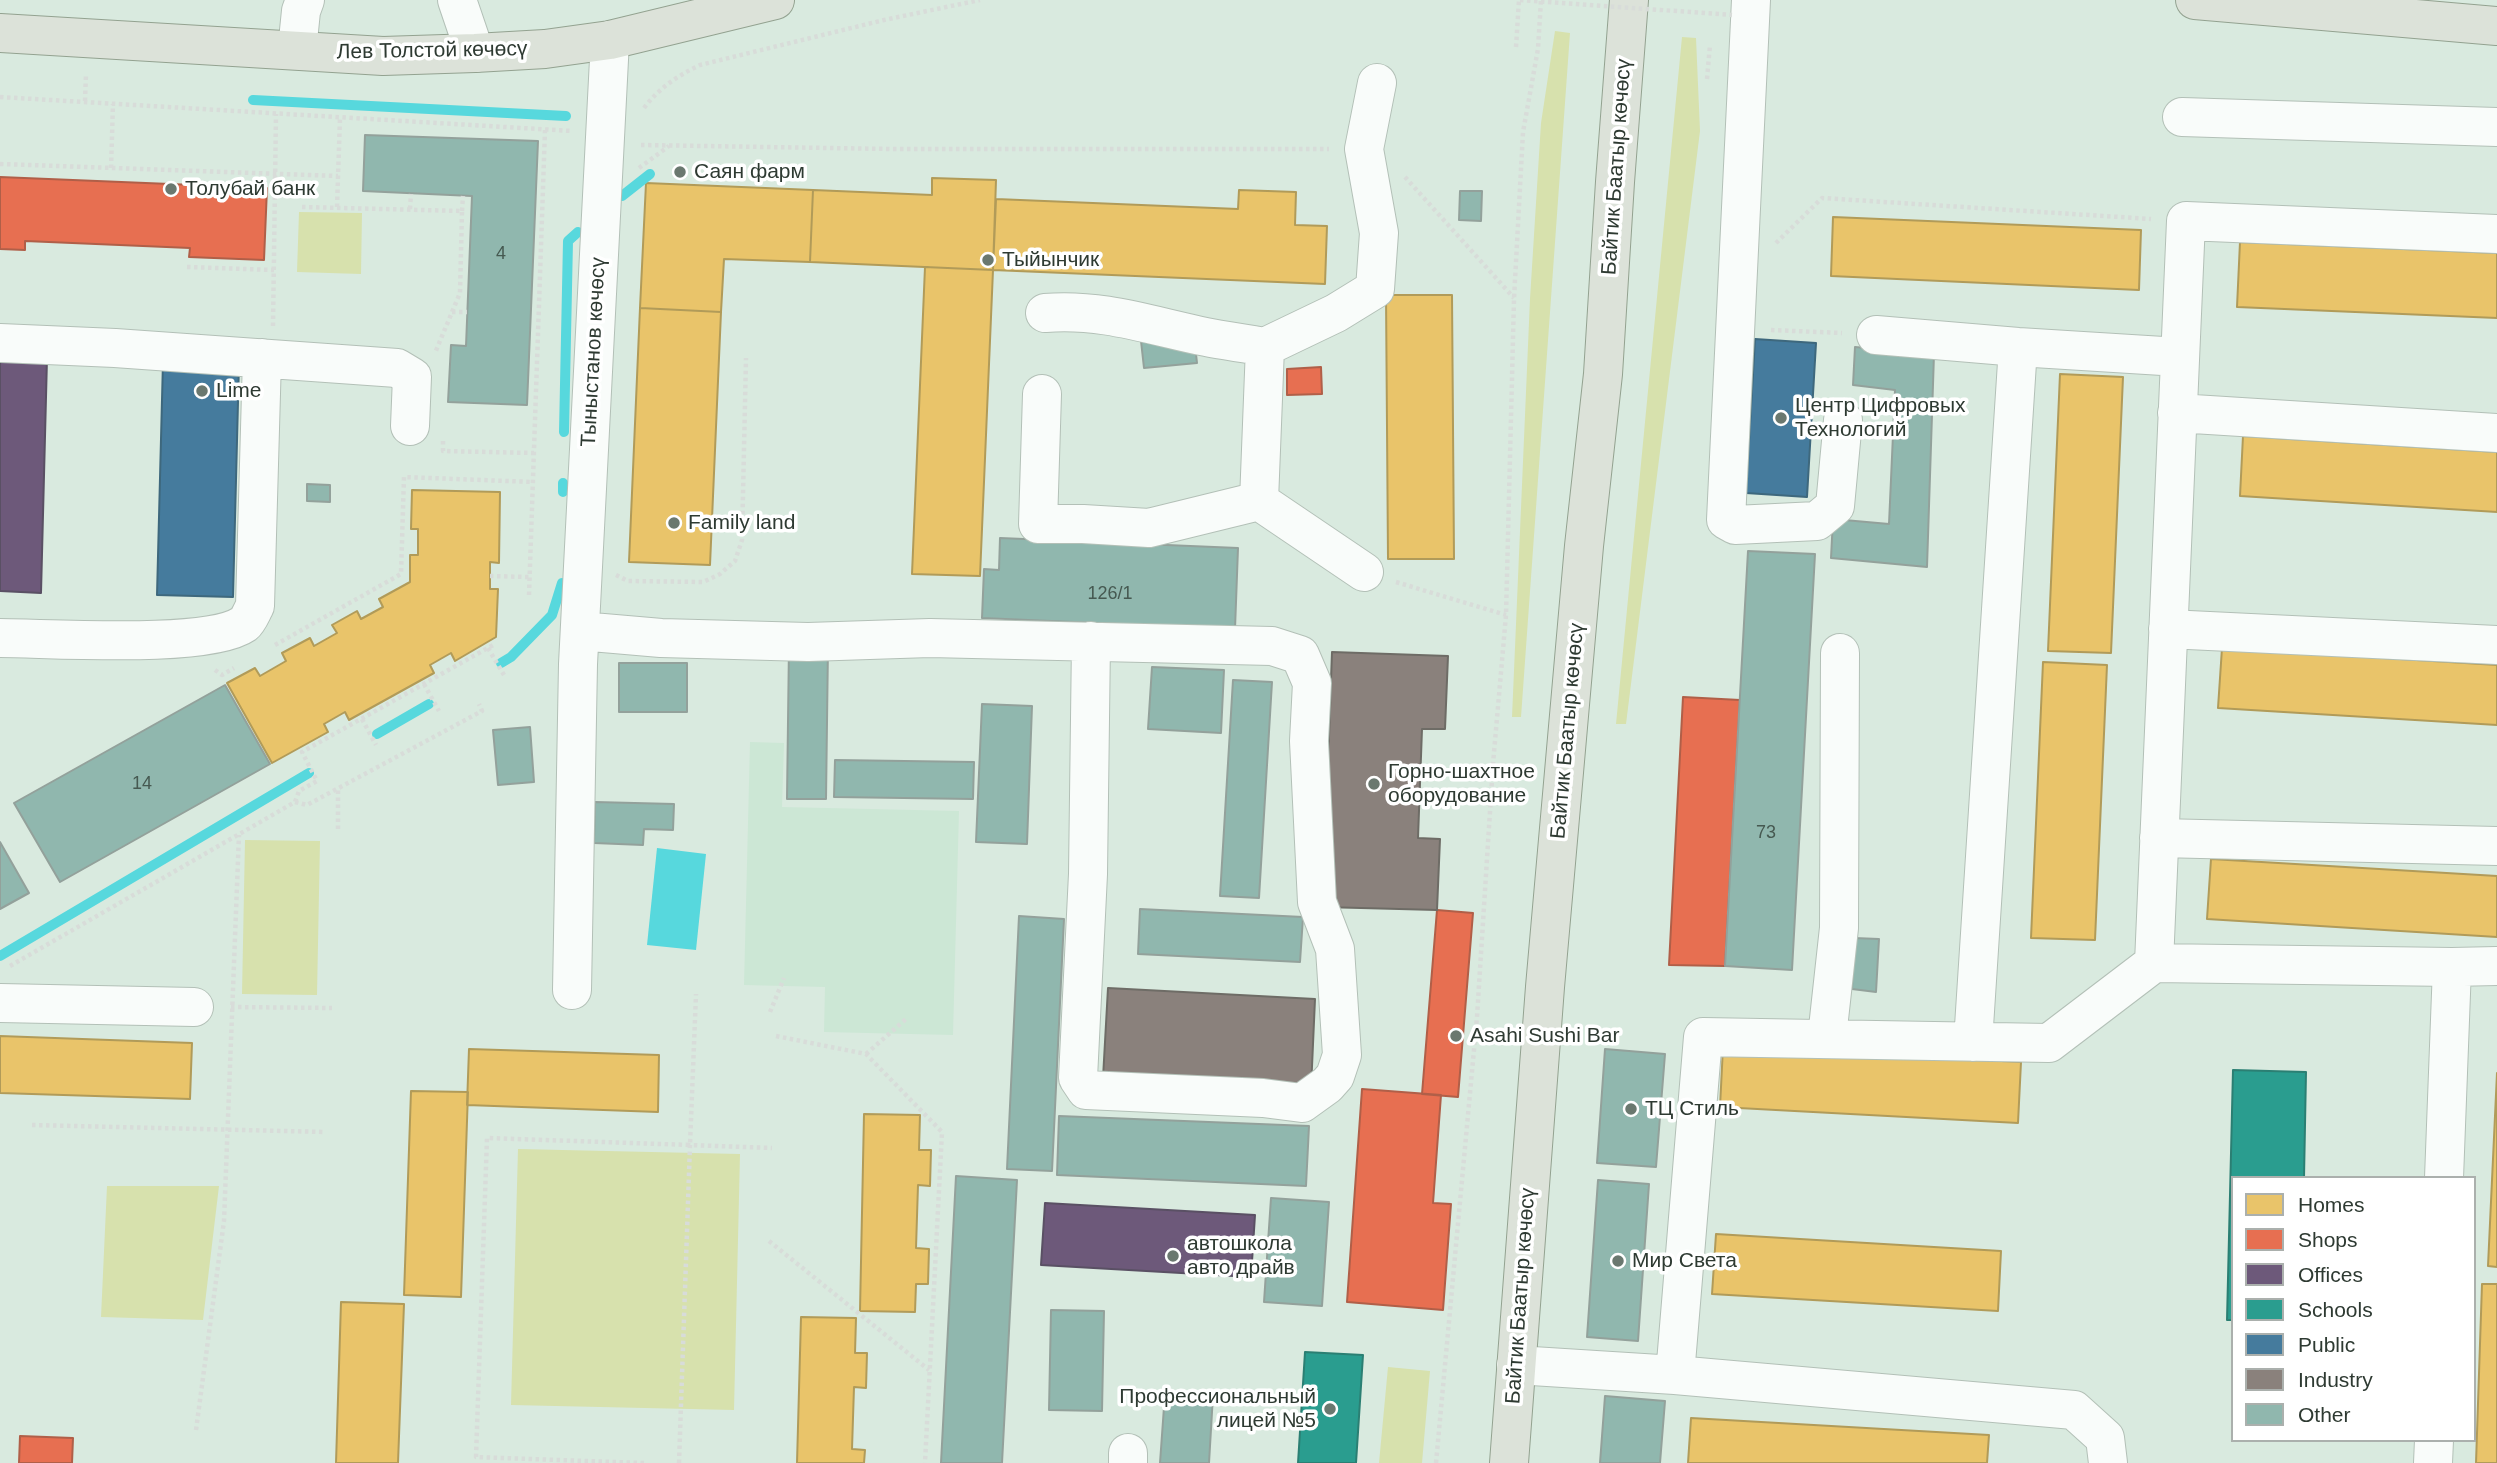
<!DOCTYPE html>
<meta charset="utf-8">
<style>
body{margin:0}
#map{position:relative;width:2497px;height:1463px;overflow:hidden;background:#d9eadf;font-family:Arial,sans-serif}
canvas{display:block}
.legend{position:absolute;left:2231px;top:1176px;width:245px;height:266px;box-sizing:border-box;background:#fff;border:2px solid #abb0ad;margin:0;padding:9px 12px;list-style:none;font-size:21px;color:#2e3a32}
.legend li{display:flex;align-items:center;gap:14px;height:35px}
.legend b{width:35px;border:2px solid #abb0ad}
</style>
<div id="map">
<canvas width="2497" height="1463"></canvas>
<ul class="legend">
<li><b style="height:19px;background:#e9c46a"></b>Homes</li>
<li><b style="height:19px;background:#e76f51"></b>Shops</li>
<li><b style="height:19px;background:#6d597a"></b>Offices</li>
<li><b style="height:19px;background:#2a9d8f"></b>Schools</li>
<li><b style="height:19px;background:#457b9d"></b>Public</li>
<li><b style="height:19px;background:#8a817c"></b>Industry</li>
<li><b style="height:19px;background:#90b7ae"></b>Other</li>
</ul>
</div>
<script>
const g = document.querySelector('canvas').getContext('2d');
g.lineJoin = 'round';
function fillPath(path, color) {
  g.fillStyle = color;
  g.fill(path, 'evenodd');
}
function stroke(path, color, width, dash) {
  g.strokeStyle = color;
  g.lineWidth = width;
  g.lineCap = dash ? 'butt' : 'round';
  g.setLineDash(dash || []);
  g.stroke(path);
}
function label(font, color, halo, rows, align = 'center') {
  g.font = font + ' Arial,sans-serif';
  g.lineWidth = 7;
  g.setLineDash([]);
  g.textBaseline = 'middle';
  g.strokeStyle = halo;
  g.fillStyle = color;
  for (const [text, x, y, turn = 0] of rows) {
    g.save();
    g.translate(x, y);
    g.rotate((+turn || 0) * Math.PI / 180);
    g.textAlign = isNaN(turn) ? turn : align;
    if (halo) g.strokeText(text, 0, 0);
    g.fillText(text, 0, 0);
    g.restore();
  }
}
fillPath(new Path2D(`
 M750,742L784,743L782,807L959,811L953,1035L824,1032L825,987L744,985Z`), '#cce7d5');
fillPath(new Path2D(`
 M1555,31L1570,33L1521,717H1512L1530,299L1541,123Z
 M1682,37L1696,38L1700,131L1626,724H1616Z
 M299,212L362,213L361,274L297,272Z
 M245,840L320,841L317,995L242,994Z
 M518,1149L740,1154L734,1410L511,1405Z
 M107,1186H219L203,1320L101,1317Z
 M1388,1367L1430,1371L1422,1463H1379Z`), '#d7e1ad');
fillPath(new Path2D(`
 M657,848L706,854L696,950L647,945Z`), '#57d8dd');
const homes = new Path2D(`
 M932,178L996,180L993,270L810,262L813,190L932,195Z
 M646,183L813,190L810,262L724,259L721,312L640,308Z
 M1239,190L1296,192L1295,225L1327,226L1325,284L993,270L996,199L1238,209Z
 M1833,217L2141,230L2139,290L1831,276Z
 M2240,242L2497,253V318L2237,307Z
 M925,267L993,270L980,576L912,574Z
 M1386,295H1452L1454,559H1388Z
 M640,308L721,312L710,565L629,562Z
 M2060,374L2123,377L2111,653L2048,651Z
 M2243,436L2497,452V512L2240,496Z
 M412,490L500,492L499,563L490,562V589H498L496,637L455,661L451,653L430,665L434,673L349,720L345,712L324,724L328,732L272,763L227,683L255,668L260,676L286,661L282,653L310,638L314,646L337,633L332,625L357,611L361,619L383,607L379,599L410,582V555H418V529H411Z
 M2222,648L2497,665V725L2218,708Z
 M2043,662L2107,665L2095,940L2031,938Z
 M2211,859L2497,876V937L2207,919Z
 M0,1036L192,1043L190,1099L0,1093Z
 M1723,1047L2021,1062L2018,1123L1720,1107Z
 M469,1049L659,1055L658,1112L467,1105Z
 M2497,1073V1267L2488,1266Z
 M411,1091L468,1092L461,1297L404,1295Z
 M864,1114L920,1115L919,1150H931L930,1186L918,1185L916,1248L929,1249L928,1284H916L915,1312L860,1311Z
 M1716,1234L2001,1251L1998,1311L1712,1294Z
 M2482,1284H2497V1463H2476Z
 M341,1302L404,1304L398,1463H336Z
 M801,1317L856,1318L855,1353H867L866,1388L854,1387L852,1449L865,1450L864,1463H797Z
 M1691,1418L1989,1435L1987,1463H1688Z`);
fillPath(homes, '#e9c46a');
stroke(homes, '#b19b59', 2);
const shops = new Path2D(`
 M0,177L267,188L264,260L189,257L190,248L25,241V250L0,249Z
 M1321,367L1322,394L1287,395V369Z
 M1683,697L1740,700L1725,966L1669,965Z
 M1437,910L1473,913L1458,1097L1422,1094Z
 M1362,1089L1441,1095L1433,1203L1451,1204L1443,1310L1347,1302Z
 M20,1436L73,1438L72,1463H19Z`);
fillPath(shops, '#e76f51');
stroke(shops, '#b05f48', 2);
const offices = new Path2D(`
 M0,357L47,358L41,593L0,591Z
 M1045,1203L1255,1215L1251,1277L1041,1265Z`);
fillPath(offices, '#6d597a');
stroke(offices, '#5a5064', 2);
const schools = new Path2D(`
 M2233,1070L2306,1072L2304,1178H2233V1320H2227Z
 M1305,1352L1363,1355L1356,1463H1298Z`);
fillPath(schools, '#2a9d8f');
stroke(schools, '#2b7f73', 2);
const public = new Path2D(`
 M1755,339L1816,343L1807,497L1746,493Z
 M163,361L239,363L233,597L157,595Z`);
fillPath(public, '#457b9d');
stroke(public, '#3e687d', 2);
const industry = new Path2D(`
 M1332,652L1448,656L1445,729H1422L1418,838L1440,839L1437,910L1323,907Z
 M1108,988L1315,999L1311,1089L1103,1078Z`);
fillPath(industry, '#8a817c');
stroke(industry, '#6e6c66', 2);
stroke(new Path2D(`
 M253,100L566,116
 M622,196L650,174
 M564,432L568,241L578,232
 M563,483V492
 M501,663L511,657L552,615L562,583
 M377,734L429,704
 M0,956L309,773`), '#57d8dd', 10);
const building = new Path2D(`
 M365,135L538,141L527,405L448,402L451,345L466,346L472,196L363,191Z
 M1460,191H1482L1481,221L1459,220Z
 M1194,336L1197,363L1144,368L1141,341Z
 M1855,347L1934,354L1927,567L1831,558L1833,519L1889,524L1895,390L1853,385Z
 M307,484L330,485V502L307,501Z
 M1000,538L1238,548L1235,629L982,618L984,569L999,570Z
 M1748,551L1815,554L1792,970L1725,966Z
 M789,645L828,646L826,799H787Z
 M619,663H687V712H619Z
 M1152,667L1224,670L1221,733L1148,729Z
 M1233,680L1272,682L1259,898L1220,896Z
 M225,685L270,764L60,882L14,803Z
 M982,704L1032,706L1027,844L976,842Z
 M530,727L534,782L498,785L493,730Z
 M835,760L974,762L973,799L834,797Z
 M595,802L674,804L673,830L644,829L643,845L594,843Z
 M0,842L29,893L0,909Z
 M1140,909L1303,917L1300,962L1138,954Z
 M1019,916L1064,919L1052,1171L1007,1169Z
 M1854,938L1879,939L1876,992L1852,989Z
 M1605,1049L1665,1054L1656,1167L1597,1163Z
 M1059,1116L1309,1126L1306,1186L1057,1175Z
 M956,1176L1017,1180L1002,1463H941Z
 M1598,1180L1649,1184L1638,1341L1587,1337Z
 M1271,1198L1329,1202L1322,1306L1264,1302Z
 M1051,1310L1104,1311L1102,1411L1049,1410Z
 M1165,1393L1213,1395L1209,1463H1160Z
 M1605,1396L1665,1401L1660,1463H1600Z`);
fillPath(building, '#90b7ae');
stroke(building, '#93a19b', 2);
const minor = new Path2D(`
 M457,0L475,53
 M1751,0L1726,520L1735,525L1817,521L1835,506L1843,420
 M297,50L301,11L305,0
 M2182,117L2497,127
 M1045,313C1101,308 1152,326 1206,337C1225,341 1245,343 1265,347
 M1876,335L2018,347L2179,357
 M0,343L115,348L397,368L412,377L410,426
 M1042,394L1038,524H1083L1149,528L1259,501
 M2177,413L2497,433
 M1364,572L1259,501L1265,347L1336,313L1375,289L1379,233L1364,149L1377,83
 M2168,629L2497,645
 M580,631L661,638L808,642L930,638L1272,646L1300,655L1312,683L1309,741L1317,902L1335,949L1342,1055L1335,1076L1327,1085L1302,1103L1263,1098L1086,1090L1078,1078L1088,874L1091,641
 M0,638C50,638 208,649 244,624C249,620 252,611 255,606L262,358
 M2159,838L2497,846
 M2154,963L2186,221L2497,234
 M572,990L578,664L610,40
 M0,1003L194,1007
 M1827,1037L1839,928L1840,653
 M1973,1042L2018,347
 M2444,1178L2452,967L2497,966
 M1516,1365L1675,1375L1703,1037L2049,1043L2154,963L2452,967
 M1675,1375L2074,1410L2105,1438L2108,1463
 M1128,1463V1453
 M2433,1463L2434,1440`);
const major = new Path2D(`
 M2195,0L2497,26
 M0,33L383,56L475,53L545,49L610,40L775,0
 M1509,1463L1545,987L1584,546L1603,374L1615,182L1629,0`);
stroke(minor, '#b3c0b7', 40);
stroke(major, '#93a290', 40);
stroke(new Path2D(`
 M1516,47L1519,0
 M1707,79L1710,45
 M0,97L572,131
 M85,101L86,74
 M644,108C659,88 677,76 700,65L884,20L980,0
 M641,145L891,149H1329
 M0,164L338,176
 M111,168L113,104
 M639,168L669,146
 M1405,177L1514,298
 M302,207L462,211L460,293L435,353
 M337,207L340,118
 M410,209L411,194
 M462,211L463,196
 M1776,243L1822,198L2151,219
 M187,267L274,270
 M452,312H467
 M273,326L276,114
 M1771,330L1842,333
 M443,441V451L534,453
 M616,575L628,581L703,582L720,574L735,561L742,540L746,358
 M490,576L529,577
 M1396,582L1506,615
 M529,595L545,130
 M275,645L401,574L404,477L533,482
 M488,648L504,675
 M215,670L222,675L234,668
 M424,684L439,711
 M362,719L376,745
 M295,802L307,805L482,711L479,704
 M338,829V789
 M10,966L295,802L299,791L317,781L302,752L495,644
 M231,1007L332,1008
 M770,1012L784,978
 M776,1036L866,1054L942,1132L925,1463
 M866,1054L906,1019
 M32,1125L325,1132
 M769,1241L929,1370
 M196,1430L224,1221L239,835
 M644,1463L476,1457L487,1138L690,1145L696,994
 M679,1463L690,1145L772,1148
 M1436,1463L1477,1017L1493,764L1506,615L1514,299L1523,132L1538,49L1541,0`), '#d8dcd9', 4.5, [3.5, 3.5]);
stroke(minor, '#f9fcfa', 38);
stroke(major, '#dce2d9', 38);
stroke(new Path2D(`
 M1520,0L1732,15`), '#d8dcd9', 4.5, [3.5, 3.5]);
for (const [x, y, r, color] of [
 [680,172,7,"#6a786f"],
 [171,189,7,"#6a786f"],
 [988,260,7,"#6a786f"],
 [202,391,7,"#6a786f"],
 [1781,418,7,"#6a786f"],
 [674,523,7,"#6a786f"],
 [1374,784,7,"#6a786f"],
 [1456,1036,7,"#6a786f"],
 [1631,1109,7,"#6a786f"],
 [1173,1256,7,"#6a786f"],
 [1618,1261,7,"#6a786f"],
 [1330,1409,7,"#6a786f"]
]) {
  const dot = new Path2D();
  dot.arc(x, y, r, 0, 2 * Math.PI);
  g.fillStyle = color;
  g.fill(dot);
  stroke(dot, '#fff', 2.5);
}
label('18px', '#465951', null, [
 ["4",501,254],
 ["126/1",1110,594],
 ["14",142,784],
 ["73",1766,833]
]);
label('21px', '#2e3a32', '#fff', [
 ["Лев Толстой көчөсү",432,51,-1],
 ["Байтик Баатыр көчөсү",1617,167,-86],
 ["Тыныстанов көчөсү",594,352,-87],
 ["Байтик Баатыр көчөсү",1568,731,-85],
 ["Байтик Баатыр көчөсү",1521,1296,-86]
]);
label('21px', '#2e3a32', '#fff', [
 ["Саян фарм",694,172],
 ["Толубай банк",185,189],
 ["Тыйынчик",1002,260],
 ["Lime",216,391],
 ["Центр Цифровых",1795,406],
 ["Технологий",1795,430],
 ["Family land",688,523],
 ["Горно-шахтное",1388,772],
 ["оборудование",1388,796],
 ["Asahi Sushi Bar",1470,1036],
 ["ТЦ Стиль",1645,1109],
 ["автошкола",1187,1244],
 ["авто драйв",1187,1268],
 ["Мир Света",1632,1261],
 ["Профессиональный",1316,1397,"right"],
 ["лицей №5",1316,1421,"right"]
], 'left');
</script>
